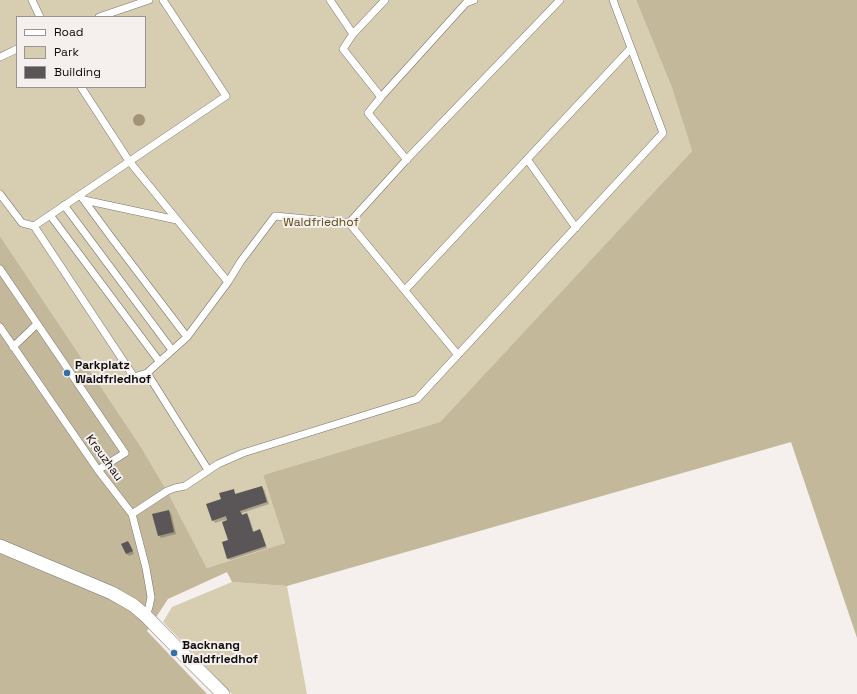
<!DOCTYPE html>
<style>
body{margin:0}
#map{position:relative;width:857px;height:694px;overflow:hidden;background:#f5efed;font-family:"Space Grotesk",sans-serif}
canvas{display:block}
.legend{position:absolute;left:16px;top:16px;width:130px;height:72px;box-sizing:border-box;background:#f5efed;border:1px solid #999493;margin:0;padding:5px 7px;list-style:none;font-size:12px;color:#0e0c0c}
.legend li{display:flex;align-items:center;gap:8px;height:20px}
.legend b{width:20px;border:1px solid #999493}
</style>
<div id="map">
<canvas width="857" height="694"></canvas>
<ul class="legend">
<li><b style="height:5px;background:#fff"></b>Road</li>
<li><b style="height:11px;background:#d7cdb1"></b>Park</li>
<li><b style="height:11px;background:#5a5556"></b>Building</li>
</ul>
</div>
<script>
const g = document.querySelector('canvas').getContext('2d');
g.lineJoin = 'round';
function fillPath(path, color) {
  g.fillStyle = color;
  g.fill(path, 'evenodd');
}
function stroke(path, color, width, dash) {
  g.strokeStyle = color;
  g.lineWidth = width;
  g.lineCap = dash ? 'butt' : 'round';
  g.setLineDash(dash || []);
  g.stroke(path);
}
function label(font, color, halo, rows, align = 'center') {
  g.font = font + ' "Space Grotesk",sans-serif';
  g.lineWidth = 4;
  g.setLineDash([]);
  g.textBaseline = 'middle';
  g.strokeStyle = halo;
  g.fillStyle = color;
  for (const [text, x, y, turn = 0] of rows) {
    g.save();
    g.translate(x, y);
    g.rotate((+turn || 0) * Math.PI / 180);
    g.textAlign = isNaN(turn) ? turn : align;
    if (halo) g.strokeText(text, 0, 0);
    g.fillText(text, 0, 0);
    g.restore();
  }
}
fillPath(new Path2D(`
 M0,0H636L672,88L692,151L440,422L263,475L285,543L207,568L167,491L141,447L0,236ZM17,17H145V87H17Z
 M232,582L287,586L307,694H232L163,622L172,607Z`), '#d7cdb1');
fillPath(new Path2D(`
 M636,0H857V638L791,442L287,586L232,582L227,572L168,599L147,631L207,694H0V236L141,447L167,491L207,568L285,543L263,475L440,422L692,151L672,88Z`), '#c3b899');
fillPath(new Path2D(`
 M261,487L264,489L269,504L242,513L243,516L247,514L249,517L254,532L260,531L262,533L267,548L230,560L228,558L229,540L228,519L215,523L213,520L222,500L233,490L236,495Z
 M168,511L171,513L176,534L161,538L159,535Z
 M128,542L130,544L134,554L129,556L127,554L122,544Z`), '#0003');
fillPath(new Path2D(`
 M262,486L267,502L240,511L242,515L247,513L253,532L260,529L266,546L227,559L222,542L228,540L222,522L227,520L226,516L212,521L206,504L221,499L219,493L227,491L234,489L235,494Z
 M169,510L174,532L158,536L152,514Z
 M128,541L133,551L126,554L121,544Z`), '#5a5556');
const lane = new Path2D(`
 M32,0L40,17
 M330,0L353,34
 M385,0L353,34L343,49L381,97L368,113L407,160
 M99,17L149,0
 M0,57L17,49
 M81,87L129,161L228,282
 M381,97L466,3L474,0
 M527,159L576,228
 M0,194L22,223L34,226L134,377L147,373
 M80,195L111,237L187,337
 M84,200L177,220
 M64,205L172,350
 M50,215L159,361
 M349,223L458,355
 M34,226L226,96L163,0
 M0,269L125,453L98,470
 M405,290L631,48
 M0,327L98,470L132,514L146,568L151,597L149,607L146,616
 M13,347L37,324
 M208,470L147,373L187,337L228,282L241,261L275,216L349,223L408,158L560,0
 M132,514L167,491L175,488L185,486L218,464L243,453L417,399L663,133L613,0`);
const street = new Path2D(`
 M0,546L112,593L133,605L146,616L178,649L223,694`);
stroke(lane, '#7a7473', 8);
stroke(street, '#7a7473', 14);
stroke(lane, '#fff', 7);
stroke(street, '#fff', 13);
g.fillStyle = '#a19475';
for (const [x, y] of [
 [139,120]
]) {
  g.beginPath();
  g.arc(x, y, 6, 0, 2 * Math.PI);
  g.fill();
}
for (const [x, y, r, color] of [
 [67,373,4,"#3171a8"],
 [174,653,4,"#3171a8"]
]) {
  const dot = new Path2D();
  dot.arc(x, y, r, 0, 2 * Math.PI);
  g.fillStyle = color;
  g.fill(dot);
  stroke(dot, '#f5efed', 1.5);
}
label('12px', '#5c4a13', '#f5efed', [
 ["Waldfriedhof",321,223]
]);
label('bold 12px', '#0e0c0c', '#f5efed', [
 ["Parkplatz",75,366],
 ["Waldfriedhof",75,380],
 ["Backnang",182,646],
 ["Waldfriedhof",182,660]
], 'left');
label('12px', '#0e0c0c', '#f5efed', [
 ["Kreuzhau",104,458,54]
]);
</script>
